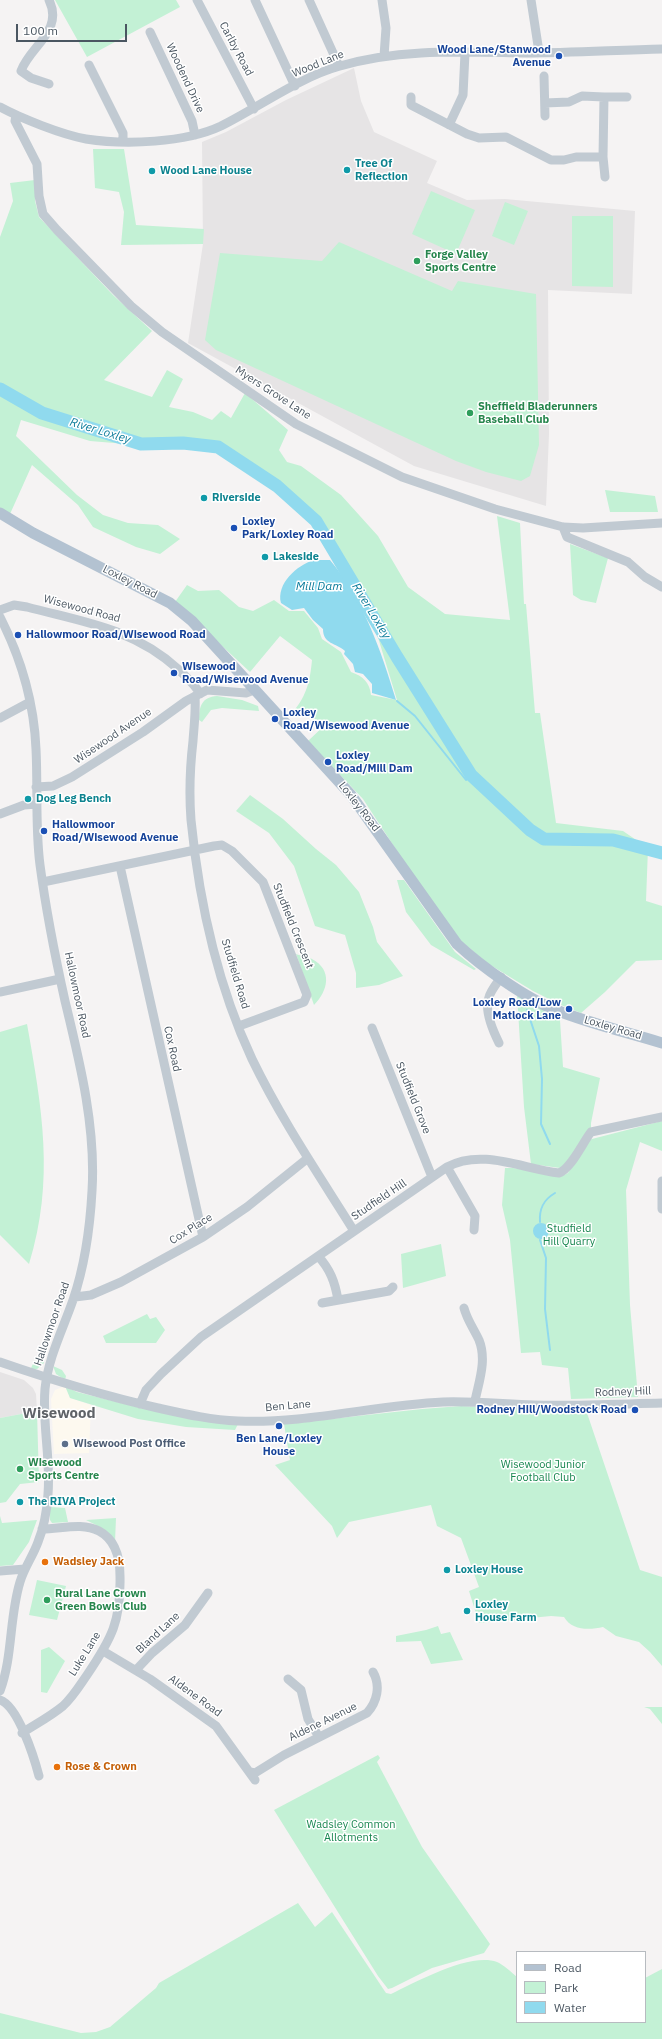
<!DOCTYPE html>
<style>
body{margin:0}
#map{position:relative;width:662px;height:2039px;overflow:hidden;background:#f5f3f3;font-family:"IBM Plex Sans",sans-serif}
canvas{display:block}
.legend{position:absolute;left:516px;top:1951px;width:130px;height:72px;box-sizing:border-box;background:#fff;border:1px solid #b7bbc0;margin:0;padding:5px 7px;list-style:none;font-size:12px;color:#4a5661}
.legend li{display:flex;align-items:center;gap:8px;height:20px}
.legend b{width:20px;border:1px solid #b7bbc0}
.scale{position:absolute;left:16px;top:24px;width:111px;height:18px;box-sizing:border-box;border:2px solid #4a5661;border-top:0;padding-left:5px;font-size:12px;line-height:14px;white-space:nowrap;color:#4a5661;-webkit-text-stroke:3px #fff;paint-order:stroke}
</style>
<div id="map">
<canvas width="662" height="2039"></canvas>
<ul class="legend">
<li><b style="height:5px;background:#b3c2d1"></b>Road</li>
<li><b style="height:11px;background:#c3f1d5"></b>Park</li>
<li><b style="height:11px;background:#90daee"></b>Water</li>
</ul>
<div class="scale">100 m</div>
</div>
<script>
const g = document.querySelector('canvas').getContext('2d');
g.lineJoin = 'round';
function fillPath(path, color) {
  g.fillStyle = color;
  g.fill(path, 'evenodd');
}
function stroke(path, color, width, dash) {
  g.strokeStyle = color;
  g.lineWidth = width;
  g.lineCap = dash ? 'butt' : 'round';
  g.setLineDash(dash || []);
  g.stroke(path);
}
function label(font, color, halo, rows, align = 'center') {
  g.font = font + ' "IBM Plex Sans",sans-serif';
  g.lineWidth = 3;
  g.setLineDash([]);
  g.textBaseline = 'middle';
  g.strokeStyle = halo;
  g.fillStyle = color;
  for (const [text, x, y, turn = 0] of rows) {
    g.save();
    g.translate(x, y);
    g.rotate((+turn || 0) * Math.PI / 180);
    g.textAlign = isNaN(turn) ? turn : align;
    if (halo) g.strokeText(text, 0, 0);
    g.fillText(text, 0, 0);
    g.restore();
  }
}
fillPath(new Path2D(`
 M65,1386L70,1398L91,1405L89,1453L54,1454L51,1399L55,1390Z`), '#fdf9ef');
fillPath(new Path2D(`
 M354,68L361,101L374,132L437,161L427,183L467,200L505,199L635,211L632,294L548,290L549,434L546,506L414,466L188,343L203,244L202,142L226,132L286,100Z
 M0,1372L24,1380L33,1388L36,1394L37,1411L0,1418Z`), '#e6e4e5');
fillPath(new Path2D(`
 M55,0H176L180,7L87,57Z
 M93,149H124L136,225L204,229L203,244L121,245L124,212L119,192L95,188Z
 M35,180V201L39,217L113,295L152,331L104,380L152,397L167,370L183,379L169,407L193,412L212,420L221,411L231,418L245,393L288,430L279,450L287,462L301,466L341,495L378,536L408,587L445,614L510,620L497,516L520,523L524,604H526L535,713H540L556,823L623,831L648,848L646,901L662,906V960L636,961L605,992L581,1013L561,1005L533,991L487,963L461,941L414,877L363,799L308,741L327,723L293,712C307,695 310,681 312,660L280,636L250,672L175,602L187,585L198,591L219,590L239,607L253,611L274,600L289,611H304L318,628L322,639L341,652L351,672C363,676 370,683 371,695L397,700L373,621L340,565L323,544L316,524L274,483L251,467L188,442L162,441L138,445L90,441L21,420L16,436L77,495L103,515L128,523L158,525L180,539L160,554L136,547L93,527L78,505L32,465L10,514L0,508V237L13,201L10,183Z
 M431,191L475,210L456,254L412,234Z
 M505,202L528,211L514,245L492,236Z
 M572,216H613V287L572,286Z
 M339,242L452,291L458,281L536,294L539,445L530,476L521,481L486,472L456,461L216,350L205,340L220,253L322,261Z
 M605,490L655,496L658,512H610Z
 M570,544L608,558L596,603L581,600L573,595Z
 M217,696L242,700L258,706L259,711L222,708L211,710L202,722L199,720C199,706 202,697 217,696Z
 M250,795L283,819L316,849L336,865L359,892L373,927L377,942L403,976L379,985L356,988V973L345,935L315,926L294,866L269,833L236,811Z
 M397,880H404L455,952L476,969L474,970L431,945L406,912Z
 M296,954C301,956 308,956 312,959C333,970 328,991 314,1005Z
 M517,994L560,1020L563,1067L600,1078L591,1123V1129L568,1163L560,1168L531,1164L524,1107Z
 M27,1024C42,1108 55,1180 29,1264L0,1235V1032Z
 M662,1121V1151L640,1142L626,1190L630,1305L638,1397L571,1399L568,1368L542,1365L540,1352L521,1353L510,1240L502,1205L505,1168H513L562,1176L568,1173L588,1140Z
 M441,1244L446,1276L403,1288L401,1254Z
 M147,1314L150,1319L156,1317L165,1330L156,1343H106L103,1336Z
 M40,1361H44V1363L37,1369L30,1370L33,1364Z
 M53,1366L62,1370L66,1376L65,1380L56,1374Z
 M65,1386L77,1392L145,1409L238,1424L235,1430L186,1427L138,1419L70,1398Z
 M461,1406L587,1413L640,1570L662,1577V1666L650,1652L639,1642L616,1636L603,1627C590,1630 572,1631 564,1617L551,1616L479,1623L469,1591L479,1587L461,1538L437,1526L431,1505L349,1522L337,1538L332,1526L275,1465L290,1460L284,1424L422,1409Z
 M37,1411L39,1482L20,1484L6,1502L0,1503V1418Z
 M50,1507L65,1508L68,1522L52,1523L50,1520Z
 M0,1516L2,1523L37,1520L29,1542L13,1565L0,1566Z
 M116,1518L115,1542L96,1525L86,1520Z
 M37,1580L66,1586L57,1620L29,1615Z
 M438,1626L441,1634L450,1632L463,1660L431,1664L421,1641L396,1642V1636L426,1630Z
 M49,1647L65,1661L47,1693L41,1692V1650Z
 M644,1707H662V1724L650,1709Z
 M378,1755L380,1758L377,1762L422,1847L490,1944L484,1953L432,1968L392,1988L388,1989L378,1976L274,1810Z
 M298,1903L315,1927L332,1912L386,1993L391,1994C416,1982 470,1952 497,1962C504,1965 511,1972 517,1977V2022H645V1978L662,1969V2039H0V2013L81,2033L96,2032L110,2027L156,1988L159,1983Z`), '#c3f1d5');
fillPath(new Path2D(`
 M314,560H330C364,600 381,651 396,700L372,693V684L363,674L355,672L353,664L344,654L345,651C336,643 323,644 323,629L313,620L304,608L292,610L281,603C276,584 297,565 314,560Z
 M533 1231a8 8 0 1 1 16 0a8 8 0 1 1-16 0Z`), '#90daee');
stroke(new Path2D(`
 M333,558L338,555
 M397,701L415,716L466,780L471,775
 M527,1010L539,1046L542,1079L541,1124L550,1144
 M540,1222C539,1209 543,1200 555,1193
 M540,1240L546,1258L545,1309L550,1350`), '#90daee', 2);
stroke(new Path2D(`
 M0,389L42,413L141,444L183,443L218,447L277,486L316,521L397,657L471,775L530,830L544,839L613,840L662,853`), '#90daee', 13);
stroke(new Path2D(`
 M197,0L254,109
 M255,0L295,86
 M309,0L339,66
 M382,0L386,28L384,56
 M531,0L539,52
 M150,32L192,121L195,135
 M89,65L123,133V141
 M544,76L545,116
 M49,84L31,78L21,71C30,46 64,31 49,0
 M411,97V105L467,134L479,138L506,137L551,160H564L576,157H603
 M604,97H627
 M545,103L569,102L582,96L604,97L603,157L605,177
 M0,107C20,118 63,135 86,139C125,145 185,143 221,126C259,107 300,77 340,66C400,48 464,52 526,53C571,53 617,50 662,49
 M16,115L15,121L37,164L39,196L43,214L57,230L131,306L162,332L296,424L402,477L495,509L563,527L583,528L662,523
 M449,125L463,95L465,53
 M563,527L567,537L628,562L645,577L662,587
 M0,610L14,605L27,607C83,622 133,628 178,669C186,677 195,684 200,694
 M0,617C21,658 34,702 36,749C38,788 35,826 40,865C46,910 55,956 65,1001C80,1063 96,1127 92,1191C90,1228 85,1265 73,1300C63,1329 48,1358 45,1389C42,1424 51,1459 48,1494C47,1510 44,1527 38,1542C33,1556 24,1568 20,1582C9,1618 13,1656 0,1691
 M195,696C196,711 194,726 193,741C190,767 189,794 191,820C199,901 217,984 252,1059C281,1119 319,1175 354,1231
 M0,718L30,702
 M36,787L53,786L72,777L143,732L186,701L207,690L246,693L254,690
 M0,814L24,805L37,804
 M120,866L203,1237
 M43,882L214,846L222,845L232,851L263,882L307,995L304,1002L239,1026
 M0,992L60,979
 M372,1028L432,1177
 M499,1043C493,1031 484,1010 489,997C491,990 497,983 501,977
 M447,1167L475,1216L474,1230
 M662,1181V1209
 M318,1256C330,1269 335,1282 338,1300
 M75,1297L91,1295L121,1282L203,1237L247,1207L308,1158
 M322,1303L389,1291L393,1287
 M464,1308C467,1320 474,1329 479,1340C487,1360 479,1381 475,1401
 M0,1362C52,1380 105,1396 158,1408C185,1414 211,1420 238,1421C307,1424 375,1405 443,1402C473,1401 503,1404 534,1405C577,1406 619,1404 662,1403
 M140,1404L146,1390L161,1374L201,1337L447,1167C482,1148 523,1169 559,1173C571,1169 583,1142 591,1132L662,1117
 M0,1571L25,1569
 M103,1651L150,1679L216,1726L255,1780
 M136,1670L152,1653L185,1625L208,1593
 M288,1679L301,1690L308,1719L319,1737
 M0,1700C18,1706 34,1757 39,1776
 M22,1733C36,1724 51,1716 63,1706C73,1697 80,1685 87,1675C112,1638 121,1621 120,1576C120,1559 116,1540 99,1531C82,1522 61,1529 42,1529
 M250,1772L255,1773L284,1755L367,1713C377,1702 381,1686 373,1672`), '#c1cad2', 9);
stroke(new Path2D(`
 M0,513L33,533L170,603L192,621L351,795L457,944C482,967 525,998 556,1010C591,1024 627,1032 662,1043`), '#b3c2d1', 11);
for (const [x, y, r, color] of [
 [559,56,4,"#1a4fb4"],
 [347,170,4,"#0f9aa8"],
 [152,171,4,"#0f9aa8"],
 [417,261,4,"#2e9e5b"],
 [470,413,4,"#2e9e5b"],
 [204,498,4,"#0f9aa8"],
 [234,528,4,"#1a4fb4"],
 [265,557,4,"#0f9aa8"],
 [18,635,4,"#1a4fb4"],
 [174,673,4,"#1a4fb4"],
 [275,719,4,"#1a4fb4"],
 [328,762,4,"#1a4fb4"],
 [28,799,4,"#0f9aa8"],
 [44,831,4,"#1a4fb4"],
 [569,1009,4,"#1a4fb4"],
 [635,1410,4,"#1a4fb4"],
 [279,1426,4,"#1a4fb4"],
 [65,1444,4,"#5c6f8a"],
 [20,1469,4,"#2e9e5b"],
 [20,1502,4,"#0f9aa8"],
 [45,1562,4,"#e8710a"],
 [447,1570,4,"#0f9aa8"],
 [47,1600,4,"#2e9e5b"],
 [467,1611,4,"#0f9aa8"],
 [57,1767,4,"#e8710a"]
]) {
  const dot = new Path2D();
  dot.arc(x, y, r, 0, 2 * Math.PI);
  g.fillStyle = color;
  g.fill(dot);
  stroke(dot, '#fff', 1.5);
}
label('11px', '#4a5661', '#fff', [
 ["Carlby Road",236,49,62],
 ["Wood Lane",318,64,-22],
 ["Woodend Drive",185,78,65],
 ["Myers Grove Lane",273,393,33],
 ["Loxley Road",130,582,27],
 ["Wisewood Road",82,609,15],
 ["Wisewood Avenue",113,736,-34],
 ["Loxley Road",359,807,52],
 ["Studfield Crescent",293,926,68],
 ["Studfield Road",235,974,73],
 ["Hallowmoor Road",77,995,78],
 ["Loxley Road",613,1028,16],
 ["Cox Road",172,1049,78],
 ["Studfield Grove",413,1098,68],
 ["Studfield Hill",379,1200,-34],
 ["Cox Place",191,1229,-32],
 ["Hallowmoor Road",52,1324,-71],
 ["Rodney Hill",623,1392,-2],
 ["Ben Lane",288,1406,-5],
 ["Bland Lane",158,1633,-43],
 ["Luke Lane",85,1654,-58],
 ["Aldene Road",195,1696,36],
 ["Aldene Avenue",323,1722,-26]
]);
label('bold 11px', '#164399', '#fff', [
 ["Wood Lane/Stanwood",551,50,"right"],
 ["Avenue",551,63,"right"],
 ["Loxley",242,522],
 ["Park/Loxley Road",242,535],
 ["Hallowmoor Road/Wisewood Road",26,635],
 ["Wisewood",182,667],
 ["Road/Wisewood Avenue",182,680],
 ["Loxley",283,713],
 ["Road/Wisewood Avenue",283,726],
 ["Loxley",336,756],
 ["Road/Mill Dam",336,769],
 ["Hallowmoor",52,825],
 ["Road/Wisewood Avenue",52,838],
 ["Loxley Road/Low",561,1003,"right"],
 ["Matlock Lane",561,1016,"right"],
 ["Rodney Hill/Woodstock Road",627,1410,"right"],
 ["Ben Lane/Loxley",279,1439,"center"],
 ["House",279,1452,"center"]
], 'left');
label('bold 11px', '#0d838f', '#fff', [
 ["Tree Of",355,164],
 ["Reflection",355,177],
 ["Wood Lane House",160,171],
 ["Riverside",212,498],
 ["Lakeside",273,557],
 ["Dog Leg Bench",36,799],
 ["The RIVA Project",28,1502],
 ["Loxley House",455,1570],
 ["Loxley",475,1605],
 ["House Farm",475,1618]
], 'left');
label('bold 11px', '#27864d', '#fff', [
 ["Forge Valley",425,255],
 ["Sports Centre",425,268],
 ["Sheffield Bladerunners",478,407],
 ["Baseball Club",478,420],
 ["Wisewood",28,1463],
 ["Sports Centre",28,1476],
 ["Rural Lane Crown",55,1594],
 ["Green Bowls Club",55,1607]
], 'left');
label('11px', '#17864f', '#fff', [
 ["Studfield",569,1229],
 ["Hill Quarry",569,1242],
 ["Wisewood Junior",543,1465],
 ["Football Club",543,1478],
 ["Wadsley Common",351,1825],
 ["Allotments",351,1838]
]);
label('bold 11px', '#4e5e75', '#fff', [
 ["Wisewood Post Office",73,1444]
], 'left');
label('bold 11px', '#c56008', '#fff', [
 ["Wadsley Jack",53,1562],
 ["Rose & Crown",65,1767]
], 'left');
label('italic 12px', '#0c7c9b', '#fff', [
 ["River Loxley",100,431,17],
 ["Mill Dam",319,587],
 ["River Loxley",371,611,59]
]);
label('bold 15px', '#5f6368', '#fff', [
 ["Wisewood",59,1414]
]);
</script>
